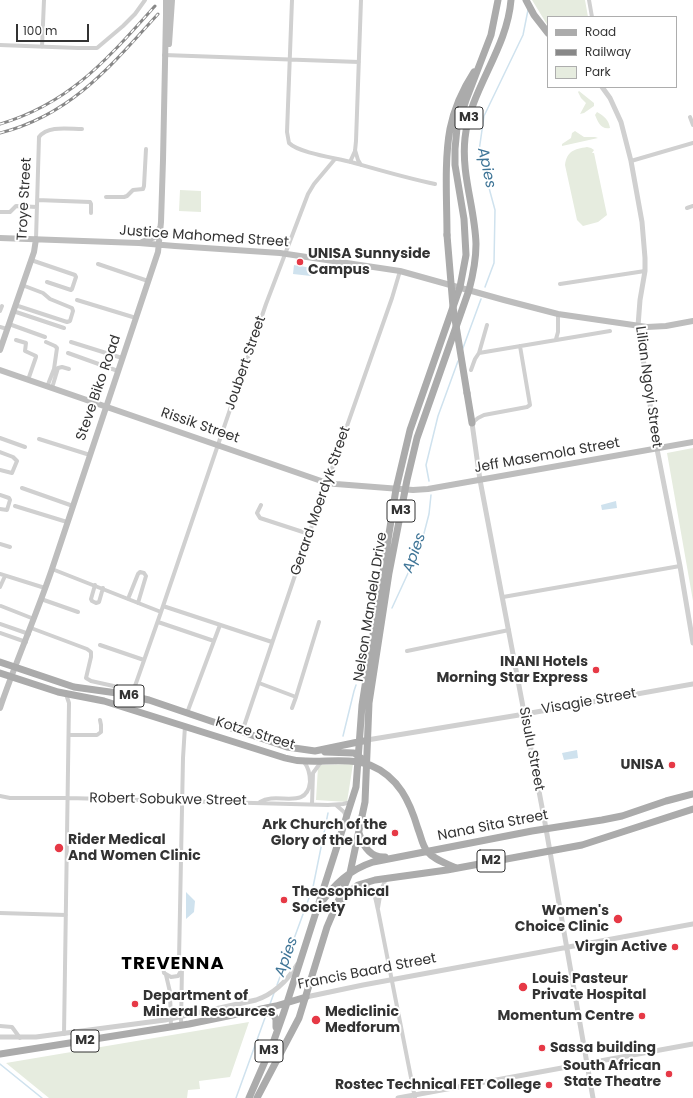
<!DOCTYPE html>
<style>
body{margin:0}
#map{position:relative;width:693px;height:1098px;overflow:hidden;background:#fff;font-family:Poppins,sans-serif}
canvas{display:block}
.legend{position:absolute;left:547px;top:16px;width:130px;height:72px;box-sizing:border-box;background:#fff;border:1px solid #adadad;margin:0;padding:5px 7px;list-style:none;font-size:12px;color:#333}
.legend li{display:flex;align-items:center;gap:8px;height:20px}
.legend b{width:20px;border:1px solid #adadad}
.scale{position:absolute;left:16px;top:24px;width:73px;height:18px;box-sizing:border-box;border:2px solid #333;border-top:0;padding-left:5px;font-size:12px;line-height:14px;white-space:nowrap;color:#333;-webkit-text-stroke:3px #fff;paint-order:stroke}
</style>
<div id="map">
<canvas width="693" height="1098"></canvas>
<ul class="legend">
<li><b style="height:5px;background:#ababab"></b>Road</li>
<li><b style="height:5px;background:#888"></b>Railway</li>
<li><b style="height:11px;background:#e6ecdf"></b>Park</li>
</ul>
<div class="scale">100 m</div>
</div>
<script>
const g = document.querySelector('canvas').getContext('2d');
g.lineJoin = 'round';
function fillPath(path, color) {
  g.fillStyle = color;
  g.fill(path, 'evenodd');
}
function stroke(path, color, width, dash) {
  g.strokeStyle = color;
  g.lineWidth = width;
  g.lineCap = dash ? 'butt' : 'round';
  g.setLineDash(dash || []);
  g.stroke(path);
}
function label(font, color, halo, rows, align = 'center') {
  g.font = font + ' Poppins,sans-serif';
  g.lineWidth = 4;
  g.setLineDash([]);
  g.textBaseline = 'middle';
  g.strokeStyle = halo;
  g.fillStyle = color;
  for (const [text, x, y, turn = 0] of rows) {
    g.save();
    g.translate(x, y);
    g.rotate((+turn || 0) * Math.PI / 180);
    g.textAlign = isNaN(turn) ? turn : align;
    if (halo) g.strokeText(text, 0, 0);
    g.fillText(text, 0, 0);
    g.restore();
  }
}
fillPath(new Path2D(`
 M532,0H585L588,17H548V26Z
 M579,91L594,103V106L584,113L580,114L586,103L581,98L578,92Z
 M597,112C604,116 609,120 610,128C601,130 598,122 595,115Z
 M575,131L584,137H595L598,138L562,146V144L571,138L572,133Z
 M587,147L591,148L594,150L592,153H594L607,215L598,222L583,226L577,220L565,165C567,151 574,149 587,147Z
 M180,190L201,191V212L179,211Z
 M693,448V601L667,453Z
 M353,764L347,802L316,800L318,767L320,765Z
 M249,1022L230,1077L199,1081L200,1089L188,1090L187,1098H49L6,1063Z`), '#e6ecdf');
fillPath(new Path2D(`
 M294,265L312,268L311,276L293,274Z
 M616,501L617,508L602,510L601,505Z
 M577,750L578,758L564,760L562,753Z
 M186,892L195,901L194,912L186,919Z`), '#cfe2ee');
stroke(new Path2D(`
 M485,287L494,263L495,210L479,151L484,116L523,35L528,10
 M463,348L481,299
 M429,481L426,465L438,416L458,361
 M392,608L421,545L429,514L431,495
 M343,736L354,691L356,685
 M277,985L313,887L328,813
 M270,1004L274,993
 M0,1064L42,1098
 M236,1098L266,1015`), '#cfe2ee', 1.5);
stroke(new Path2D(`
 M292,0L287,132L289,143C299,153 336,158 351,162C379,170 406,178 435,184
 M589,0L592,17
 M0,45L78,48H97L123,26L135,14L145,0
 M42,47L44,0
 M164,55L359,62
 M690,117L693,125
 M355,150L358,160L361,165
 M631,161L693,143
 M350,162L355,151L356,141L361,0
 M106,197H124L127,196L133,190L143,189L144,186L146,149
 M37,200L90,202L91,204V213
 M687,208L693,206
 M0,212H10L16,206L37,207
 M36,239L39,137C48,125 69,129 82,129
 M31,260L75,275L76,277L72,289L71,290L47,282
 M98,264L148,281
 M560,284L645,271
 M77,300L136,318
 M15,305L67,322L70,321L73,311L72,308L50,299L43,293L22,285
 M0,311L2,306
 M13,311L64,328
 M9,324L45,337
 M0,327L7,329
 M556,339L558,332V314
 M16,340L26,343L25,351L36,356V357L28,380
 M46,342L55,346L57,348L54,369L47,387
 M71,342L122,358
 M68,353L118,371
 M479,353L610,331
 M471,370L475,359L479,353L487,325
 M52,388L58,368L62,367L69,369
 M472,423L478,418L484,415L527,407L530,405L520,346
 M0,438L25,447
 M39,439L90,455
 M0,452L13,457L17,461L12,473L0,470
 M22,488L73,506
 M0,495L9,498L10,500L7,510L0,509
 M261,505L257,513L260,518L309,534
 M15,506L67,522
 M0,544L10,547
 M52,569L161,612
 M0,574L45,588
 M95,585L91,599L92,601L96,603L99,602L103,588
 M0,587L5,576
 M503,597L680,566
 M41,599L78,612
 M128,599L138,574L140,572L144,573L146,576L138,603
 M1,606L34,619
 M163,606L272,642
 M158,622L214,641
 M0,624L29,634
 M31,628L87,649L91,652V657L86,678L91,681L127,689H130L135,686L161,612L266,304L308,194L314,184L335,159
 M0,633L26,642
 M100,645L144,660
 M407,651L509,630
 M259,683L296,697L319,622
 M292,708L296,697
 M187,713L220,625
 M242,732L309,534L392,298L400,271
 M69,735H97L101,732V725L100,720
 M0,796L10,798H68L328,805L343,804L351,802
 M260,802C277,791 307,811 310,782C310,774 309,768 304,762
 M312,804L313,773L321,762
 M336,805L344,812L346,816
 M363,885C376,888 375,899 378,910L415,1098
 M378,908L381,890L386,879
 M0,913L66,915
 M179,960L183,758L185,726
 M166,975L170,992L171,1027
 M181,1025L182,967C179,956 167,955 163,966L164,973L171,977L178,976L182,969
 M0,1026L12,1027L20,1038
 M64,1034L69,703L66,694`), '#d0d0d0', 4);
stroke(new Path2D(`
 M602,87L610,98L621,122L631,161L642,222L645,258V271L640,300L638,326L657,449L680,566L693,643
 M472,423L480,480L545,823L593,1098
 M367,740L525,714L693,684
 M306,997L363,985L693,924
 M0,1037H36L165,1020L256,1000C274,994 287,981 297,965
 M398,1098L693,1044`), '#d0d0d0', 5);
stroke(new Path2D(`
 M169,44L172,0
 M0,238L139,243L175,246L280,253L400,271L504,300L558,314L647,327L666,326L693,321
 M142,242L155,237L159,229
 M0,350L34,252L36,239
 M0,370L327,483L336,484L413,490L428,489L693,442
 M0,708C16,661 36,616 52,569C88,463 122,357 158,252L161,222L163,160L166,15`), '#bdbdbd', 6);
stroke(new Path2D(`
 M526,0L534,15L548,33
 M447,235C447,202 444,161 450,129C454,109 463,89 474,72
 M467,393L472,423
 M0,662L74,687L117,693L149,700L287,747L315,751L363,741
 M0,673L58,692L104,701L285,758C292,760 299,761 306,761C327,762 351,758 370,765C399,777 410,802 418,829C421,836 422,845 427,851C434,860 446,863 456,868
 M325,752L354,753L361,758
 M359,833C363,846 370,858 385,857
 M340,902L348,893L358,885L375,880L447,870L582,845L693,809
 M320,904C335,884 349,870 373,862L532,831L602,820L622,816L666,801L693,794
 M258,1012L273,1014L276,1019V1027
 M0,1054L189,1024L276,1006L306,997
 M249,1098L273,1043L284,1012L356,787L362,705L396,489L410,430L460,287L466,255L464,219L455,165V149L457,128L466,100L491,35L498,0
 M257,1098L299,1018L327,927L350,873L365,802L369,703L389,573L407,480L417,438L469,290C473,275 476,260 476,244C475,208 461,175 465,138C470,89 507,50 511,0`), '#ababab', 7);
const rail = new Path2D(`
 M0,124C71,103 108,58 155,6
 M0,133C71,115 111,66 158,14`);
stroke(rail, '#888', 3);
stroke(rail, '#fff', 1.5, [4.5]);
stroke(new Path2D(`
 M166,15V0`), '#bdbdbd', 6);
stroke(new Path2D(`
 M447,235L453,307L467,393`), '#ababab', 7);
for (const [x, y, r, color] of [
 [300,262,4,"#e63946"],
 [596,670,4,"#e63946"],
 [672,765,4,"#e63946"],
 [395,833,4,"#e63946"],
 [59,848,5,"#e63946"],
 [284,900,4,"#e63946"],
 [618,919,5,"#e63946"],
 [675,947,4,"#e63946"],
 [523,987,5,"#e63946"],
 [135,1004,4,"#e63946"],
 [642,1016,4,"#e63946"],
 [316,1020,5,"#e63946"],
 [542,1048,4,"#e63946"],
 [669,1074,4,"#e63946"],
 [549,1085,4,"#e63946"]
]) {
  const dot = new Path2D();
  dot.arc(x, y, r, 0, 2 * Math.PI);
  g.fillStyle = color;
  g.fill(dot);
  stroke(dot, '#fff', 1.5);
}
for (const [x, y, w] of [
 [469,118,28],
 [401,511,28],
 [129,696,30],
 [491,861,28],
 [85,1041,28],
 [269,1051,28]
]) {
  const box = new Path2D();
  box.roundRect(x - w / 2, y - 11, w, 22, 3);
  g.fillStyle = '#fff';
  g.fill(box);
  stroke(box, '#333', 1);
}
label('bold 13px', '#333', null, [
 ["M3",469,118],
 ["M3",401,511],
 ["M6",129,696],
 ["M2",491,861],
 ["M2",85,1041],
 ["M3",269,1051]
]);
label('14px', '#333', '#fff', [
 ["Troye Street",25,199,-87],
 ["Justice Mahomed Street",204,237,4],
 ["Joubert Street",246,363,-71],
 ["Lilian Ngoyi Street",648,387,82],
 ["Steve Biko Road",99,388,-71],
 ["Rissik Street",200,426,19],
 ["Jeff Masemola Street",547,456,-10],
 ["Gerard Moerdyk Street",321,501,-71],
 ["Nelson Mandela Drive",371,607,-81],
 ["Visagie Street",589,702,-10],
 ["Kotze Street",255,734,17],
 ["Sisulu Street",531,749,79],
 ["Robert Sobukwe Street",168,800,1],
 ["Nana Sita Street",493,826,-11],
 ["Francis Baard Street",367,972,-11]
]);
label('bold 14px', '#333', '#fff', [
 ["UNISA Sunnyside",308,254,"left"],
 ["Campus",308,270,"left"],
 ["INANI Hotels",588,662],
 ["Morning Star Express",588,678],
 ["UNISA",664,765],
 ["Ark Church of the",387,825],
 ["Glory of the Lord",387,841],
 ["Rider Medical",68,840,"left"],
 ["And Women Clinic",68,856,"left"],
 ["Theosophical",292,892,"left"],
 ["Society",292,908,"left"],
 ["Women's",609,911],
 ["Choice Clinic",609,927],
 ["Virgin Active",667,947],
 ["Louis Pasteur",532,979,"left"],
 ["Private Hospital",532,995,"left"],
 ["Department of",143,996,"left"],
 ["Mineral Resources",143,1012,"left"],
 ["Mediclinic",325,1012,"left"],
 ["Medforum",325,1028,"left"],
 ["Momentum Centre",634,1016],
 ["Sassa building",550,1048,"left"],
 ["South African",661,1066],
 ["State Theatre",661,1082],
 ["Rostec Technical FET College",541,1085]
], 'right');
label('italic 15px', '#3f7597', '#fff', [
 ["Apies",486,168,78],
 ["Apies",415,553,-70],
 ["Apies",287,957,-70]
]);
g.letterSpacing = '1px';
label('bold 18px', '#000', '#fff', [
 ["TREVENNA",173,964]
]);
g.letterSpacing = '0px';
</script>
